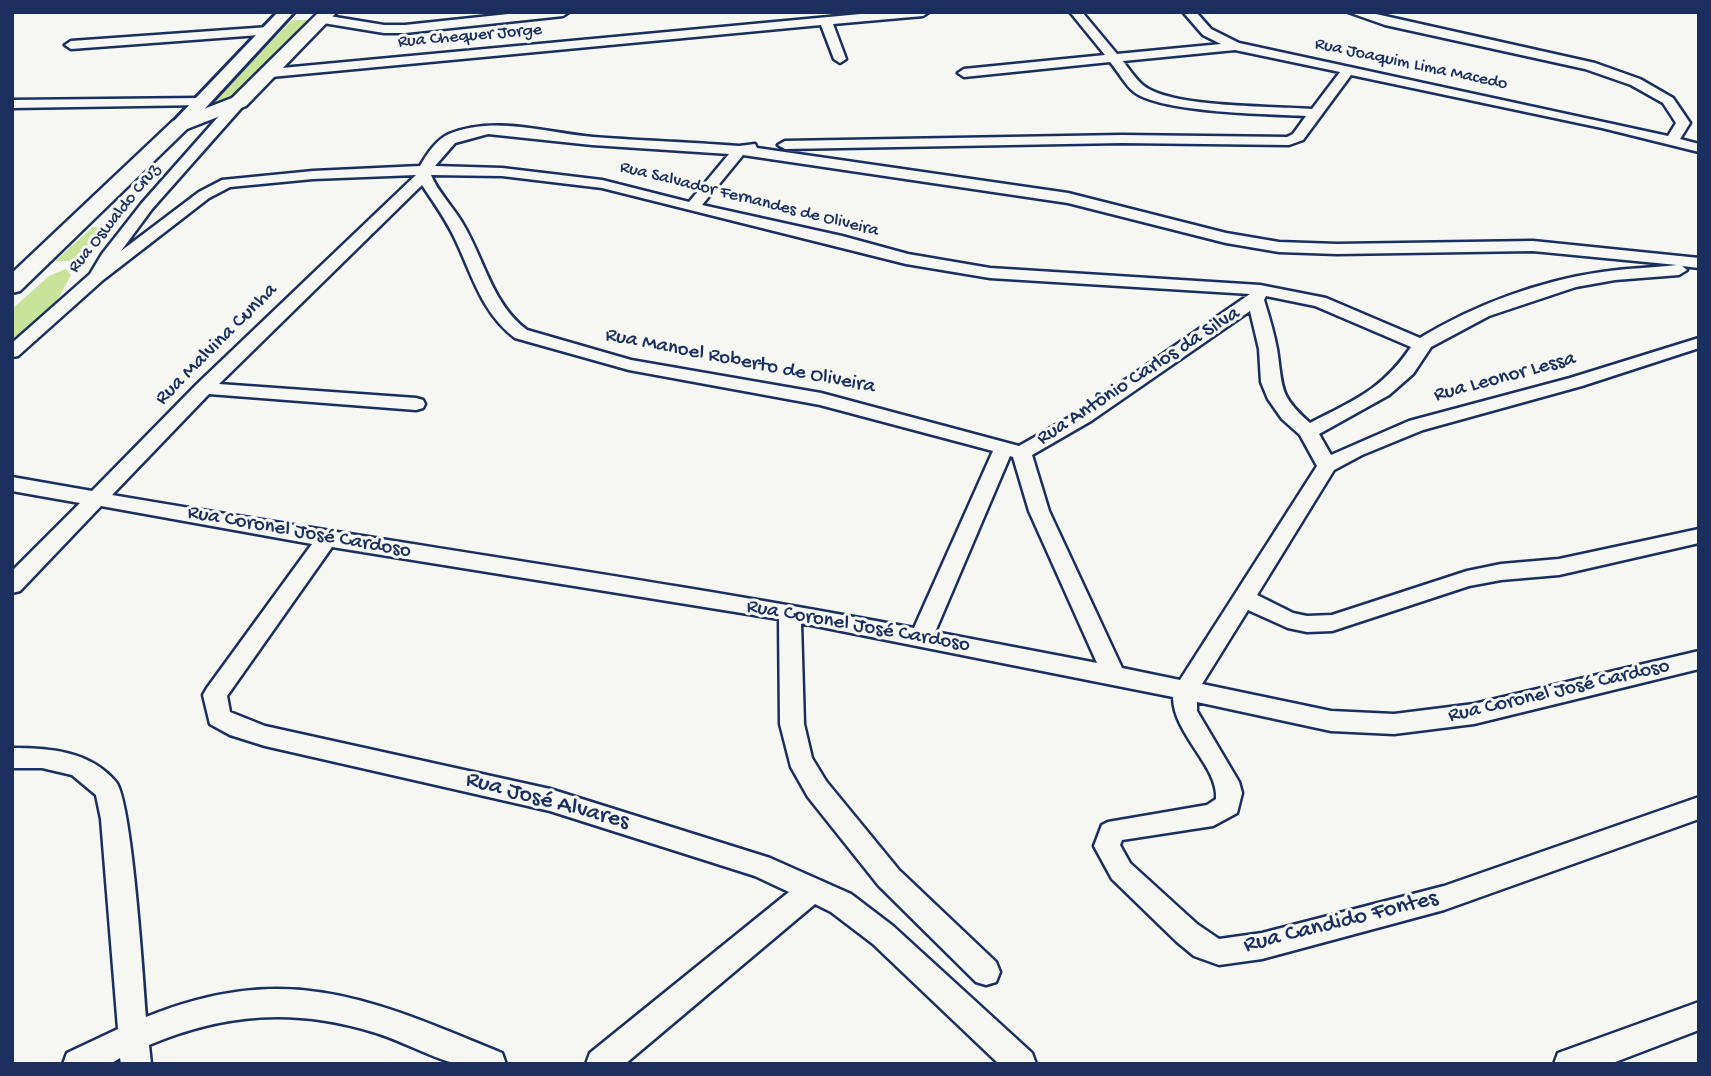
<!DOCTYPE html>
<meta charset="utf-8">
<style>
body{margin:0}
#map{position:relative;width:1711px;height:1076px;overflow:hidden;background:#f6f6f2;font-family:"Gochi Hand",sans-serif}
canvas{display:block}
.frame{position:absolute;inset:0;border:14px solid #1b2f5e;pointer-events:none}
</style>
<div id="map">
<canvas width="1711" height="1076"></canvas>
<div class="frame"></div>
</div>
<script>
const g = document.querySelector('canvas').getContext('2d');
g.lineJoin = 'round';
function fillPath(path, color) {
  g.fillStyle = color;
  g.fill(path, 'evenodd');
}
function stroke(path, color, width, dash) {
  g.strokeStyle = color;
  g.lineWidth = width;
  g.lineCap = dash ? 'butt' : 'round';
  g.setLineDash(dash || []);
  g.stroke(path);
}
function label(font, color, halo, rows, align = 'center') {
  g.font = font + ' "Gochi Hand",sans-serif';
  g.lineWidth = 6;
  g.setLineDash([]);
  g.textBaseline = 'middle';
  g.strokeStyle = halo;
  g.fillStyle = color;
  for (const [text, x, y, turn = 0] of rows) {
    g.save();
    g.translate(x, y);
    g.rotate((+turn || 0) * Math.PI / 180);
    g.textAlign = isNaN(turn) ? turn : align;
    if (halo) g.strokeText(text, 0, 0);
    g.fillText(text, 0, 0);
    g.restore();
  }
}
fillPath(new Path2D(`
 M292,20H315L229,101L217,104L214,101Z
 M93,227L116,228L83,261H55Z
 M66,269L71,275L52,310L12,343V309L49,276Z`), '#c9e39a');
const minor = new Path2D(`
 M527,12H569L563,16L405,33H384L323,23L317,19L323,15L384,25H405Z
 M882,12H929L923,16L833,24L846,59L840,63L834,59L821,25L271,77L265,73L271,69Z
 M1070,12H1082L1117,54L1221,44L1203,35L1183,12H1196L1211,29L1239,43L1668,136L1676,123L1663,103L1631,85L1585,69L1385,25L1348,12H1367L1595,63L1640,79L1673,98L1690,123L1680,139L1699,144V152L1602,128L1351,75L1303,140L1289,145L1122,143L785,149L778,145L785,141L1122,135L1287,137L1293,134L1306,116C1269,114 1162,113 1134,92C1125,85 1118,71 1110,62L964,77L958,73L964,69L1105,55ZM1235,50L1340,72L1312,109C1274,106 1173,108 1144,86C1136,80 1129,69 1123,61Z
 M269,27L273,28V34L71,49L65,45L71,41Z
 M199,98L204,99V105L12,108V100Z
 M239,98L244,99V105L152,209L121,251L199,192L222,180L313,171L420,166C427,154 436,140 449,134C495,115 547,133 593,137C642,141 691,142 739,146L755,144L757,148L1068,193L1226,233L1279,242L1337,244L1533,241L1699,258V268L1682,266L1687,270L1679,275L1615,280L1576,287L1489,316L1431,347L1413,374L1389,395L1319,434L1331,455L1409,421L1570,378L1699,338V348L1582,386L1423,430L1362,455L1334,470L1257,595L1293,613L1307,616L1332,615L1467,571L1501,564L1559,559L1699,529V543L1559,575L1501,580L1469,586L1332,631L1307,632L1288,628L1248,610L1202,684L1331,711L1394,714L1474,704L1699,651V669L1474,724L1394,734L1331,731L1197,702V711L1239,782L1242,793L1237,813L1213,826L1122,840L1120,845L1130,863L1197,924L1219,939L1262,933L1444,886L1699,797V819L1444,910L1262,959L1219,965L1194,956L1177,942L1112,879L1094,846L1102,825L1108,822L1207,805L1216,799C1219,767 1173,734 1173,697L801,623L804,724L812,758L826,781L899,870L996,962L1000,972L996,982L986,985L976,982L879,886L808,797L791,767L780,724L779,619L332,547L227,696L230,712L265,726L550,789L770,858L851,894L893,926L1032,1053L1036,1064H999L873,944L831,912L815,904L625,1064H586L590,1053L789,892L755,876L550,811L265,746L230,735L210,724L203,695L207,688L312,544L101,506L20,591L12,593V571L80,503L12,491V477L92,491L197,384L416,175L313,179L230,187L209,198L103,280L18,356L12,357V343L90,274L102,254L142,203L234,99ZM488,134L592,145L729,154L689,202L602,180L502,168L435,166L455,143ZM743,155L1068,203L1226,243L1279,252L1337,254L1533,251L1677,265C1652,268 1627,268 1602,272C1539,281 1474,305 1420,338L1326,298L1260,285L990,268L908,254L842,236L702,205ZM431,175L502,176L602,188L906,264L990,278L1250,294L1077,413L1019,446L821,393L631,360L527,330C492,304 485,261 463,224C454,208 437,191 431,175ZM422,185C434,203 447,221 456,241C473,277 482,313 515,338L629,370L820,405L993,451L914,628C648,578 379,541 112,495L209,394L416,410L423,408L425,404L423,400L416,398L219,384ZM1266,296L1315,306L1411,347C1382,390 1354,400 1310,423C1278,395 1283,388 1277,349C1274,333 1269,316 1264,300ZM1250,311L1259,349L1261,382L1268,399L1282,419L1300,435L1317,466L1180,680L1122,668L1049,511L1032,455L1091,421ZM1010,456L1013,457L1029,511L1097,663L935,632Z
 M12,748C50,748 90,751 116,782C132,803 143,979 146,1017C287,960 371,999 502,1053L506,1064C490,1064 468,1067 453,1063C426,1055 400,1040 373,1032C294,1008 225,1013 149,1045L151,1064H121L120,1058L110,1064H63L67,1053L118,1029L101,819L96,795L72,775L42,768H12Z
 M1699,1002V1030L1610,1064H1554L1558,1053Z`);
const tertiary = new Path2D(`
 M278,12H294L186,129H174L171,125L174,121Z`);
const secondary = new Path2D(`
 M319,12H337L246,106L187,129L20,291L12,293V273L173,121L232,98Z`);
stroke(minor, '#1b2f5e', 5);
stroke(tertiary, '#1b2f5e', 6);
stroke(secondary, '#1b2f5e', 5);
fillPath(minor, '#f6f6f2');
fillPath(tertiary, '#f6f6f2');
fillPath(secondary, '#f6f6f2');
label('18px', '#1b2f5e', '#f6f6f2', [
 ["Rua Chequer Jorge",470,37,-5],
 ["Rua Joaquim Lima Macedo",1411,65,12],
 ["Rua Salvador Fernandes de Oliveira",749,200,14],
 ["Rua Oswaldo Cruz",115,219,-51]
]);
label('21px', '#1b2f5e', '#f6f6f2', [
 ["Rua Malvina Cunha",217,345,-45],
 ["Rua Manoel Roberto de Oliveira",740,362,11],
 ["Rua Antônio Carlos da Silva",1139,377,-33],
 ["Rua Leonor Lessa",1505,378,-15],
 ["Rua Coronel José Cardoso",299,533,10],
 ["Rua Coronel José Cardoso",858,627,10],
 ["Rua Coronel José Cardoso",1559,692,-13]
]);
label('24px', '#1b2f5e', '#f6f6f2', [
 ["Rua José Alvares",547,802,15],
 ["Rua Candido Fontes",1341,923,-14]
]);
</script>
